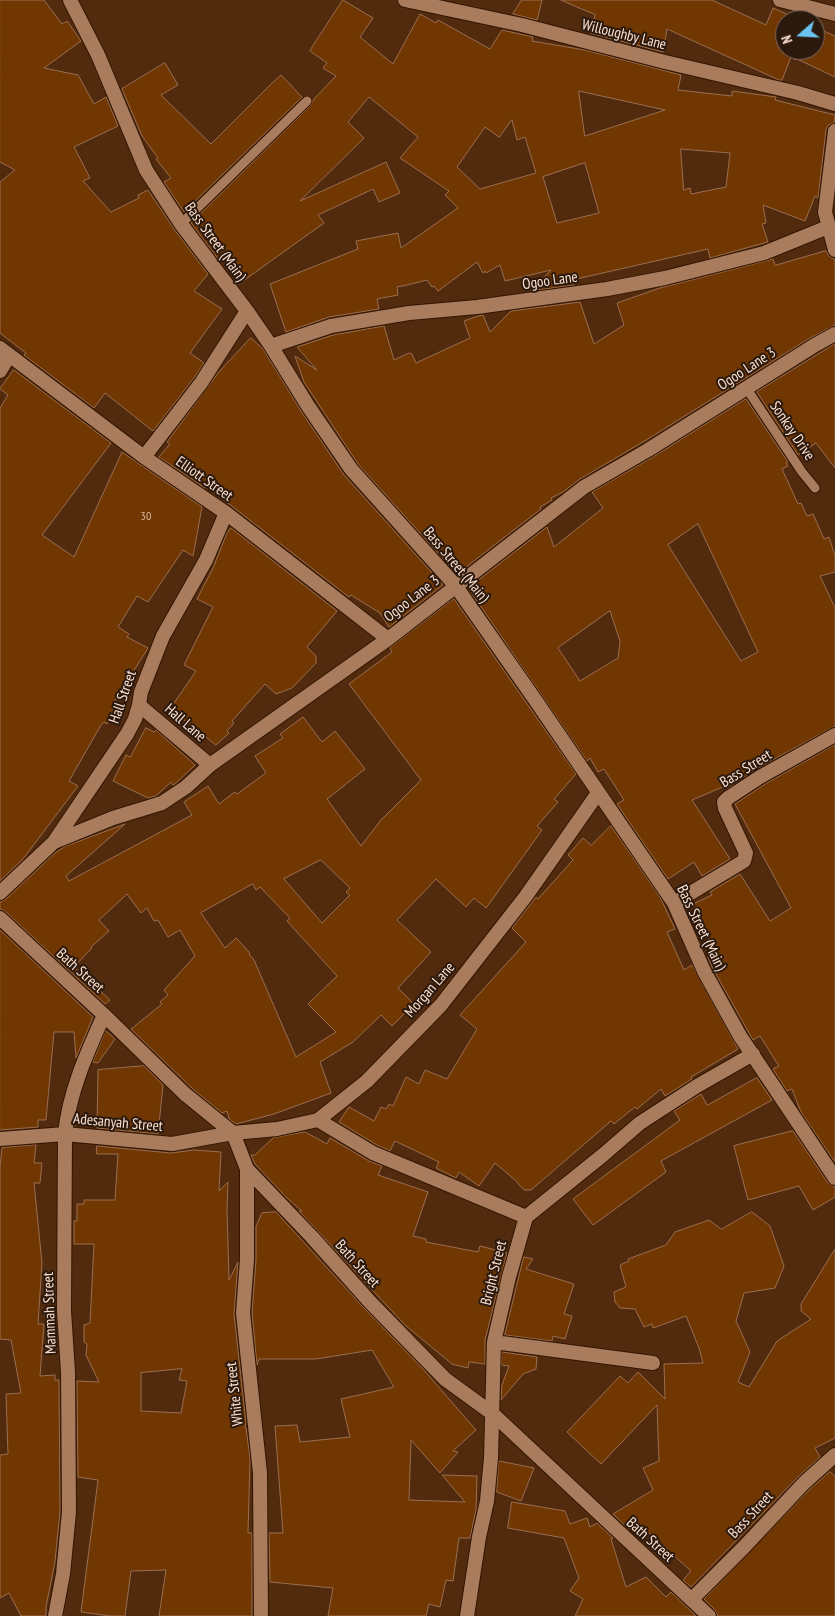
<!DOCTYPE html>
<style>
body{margin:0}
#map{position:relative;width:835px;height:1616px;overflow:hidden;background:#522b0e;font-family:"PT Sans Narrow",sans-serif}
canvas{display:block}
.north{position:absolute;left:775px;top:10px;width:50px;height:50px;box-sizing:border-box;background:#2b190d;border:1px solid #7e695b;border-radius:50%;rotate:251deg;font-size:14px;font-weight:700;line-height:20px;text-align:center;color:#fbe1d1}
.north::after{content:'';display:block;margin:auto;width:18px;height:22px;background:#6bc3f2;clip-path:polygon(50% 0,100% 100%,50% 72%,0 100%)}
</style>
<div id="map">
<canvas width="835" height="1616"></canvas>
<div class="north">N</div>
</div>
<script>
const g = document.querySelector('canvas').getContext('2d');
g.lineJoin = 'round';
function fillPath(path, color) {
  g.fillStyle = color;
  g.fill(path, 'evenodd');
}
function stroke(path, color, width, dash) {
  g.strokeStyle = color;
  g.lineWidth = width;
  g.lineCap = dash ? 'butt' : 'round';
  g.setLineDash(dash || []);
  g.stroke(path);
}
function label(font, color, halo, rows, align = 'center') {
  g.font = font + ' "PT Sans Narrow",sans-serif';
  g.lineWidth = 4;
  g.setLineDash([]);
  g.textBaseline = 'middle';
  g.strokeStyle = halo;
  g.fillStyle = color;
  for (const [text, x, y, turn = 0] of rows) {
    g.save();
    g.translate(x, y);
    g.rotate((+turn || 0) * Math.PI / 180);
    g.textAlign = isNaN(turn) ? turn : align;
    if (halo) g.strokeText(text, 0, 0);
    g.fillText(text, 0, 0);
    g.restore();
  }
}
const building = new Path2D(`
 M0,0H44L62,24L67,21L81,41L44,68L78,75L94,104L106,97L118,126L74,147L90,178L83,181L111,212L139,198L138,195L148,190L174,229L208,274L194,291L222,309L190,353L204,363L194,378L153,431L105,393L94,408L24,355L26,353L0,333V182L15,170L0,162Z
 M343,0L373,18L360,37L393,64L420,14L436,23L438,20L490,49L502,30L533,37L532,41L585,50L681,75L678,90L732,96V91L776,97L775,100L835,115L834,123L828,125L826,130L818,198L815,196L805,221L763,205L766,223L762,224L768,242L710,258L708,249L572,280L574,285L531,291L551,270L505,281L500,265L486,273L485,271L483,273L477,262L438,291L434,286L432,287L427,280L407,285L397,287L398,295L377,299L379,309L329,317L286,332L270,284L358,249L356,241L398,233L401,248L458,208L445,195L449,191L400,158L418,137L369,97L348,122L364,138L300,201L386,162L400,193L379,202L373,189L318,215L324,223L243,281L222,256L219,260L191,223L311,105L313,100L336,76L323,68L327,63L310,51ZM579,91L665,110L585,136ZM512,120L517,140L525,137L536,173L480,189L457,167L485,127L499,137ZM681,149L730,153L726,187L691,194L690,188L684,190ZM585,163L599,213L557,223L543,177Z
 M522,0H542L537,20L513,14Z
 M561,0H712L766,25L773,8L800,20H785V50H815V27L835,36V77L797,59L796,60L791,57L782,80H779L667,29L663,52L590,33L595,15Z
 M165,63L178,85L161,95L211,144L271,84L281,75L302,97L184,212L164,182L171,178L156,159L158,158L142,136L122,89Z
 M826,251L829,256L834,259L835,261V325L810,338L643,442L580,479L563,492L551,498L552,500L540,507L541,509L457,574L358,464L304,382L295,356L317,370L297,347L333,335L384,326L394,360L409,353L412,354L416,363L470,338L464,321L478,316L483,315L490,332L511,311L580,302L594,344L624,325L617,303L660,288L773,259L775,265Z
 M251,338L263,349L301,411L344,475L443,585L389,627L380,613L351,595L349,597L206,486L205,488L159,457L170,444L167,442L218,373Z
 M835,344V468L816,443L798,455L757,392Z
 M14,370L111,443L42,535L74,557L122,452L202,507L193,556L183,550L148,602L137,596L118,627L129,634L127,637L148,648L114,702L118,705L107,724L104,722L101,725L69,781L78,786L23,859L0,881V408L8,395L0,389Z
 M746,399L788,462L786,463L788,466L782,469L798,504L801,503L807,516L813,514L824,539L829,537L835,556V572L820,576L835,608V726L756,769L726,789L725,786L692,800L730,859L702,876L694,862L668,879L617,804L624,800L604,769L598,772L590,758L587,761L468,588L547,527L554,547L603,508L592,492L653,457ZM698,524L758,652L741,661L668,545ZM610,611L620,641L618,658L580,681L558,648Z
 M231,528L337,611L307,647L316,656V663L292,688L276,694L265,684L232,721L234,723L227,731L229,733L216,745L170,709L196,671L184,665L213,607L197,599L213,568L227,533Z
 M454,599L576,774L554,799L558,802L537,826L542,830L486,908L474,898L466,907L436,879L397,920L431,952L398,988L414,1004L392,1026L381,1015L353,1042L320,1062L331,1093L274,1114L236,1124L229,1119L227,1111L222,1113L195,1091L131,1029L162,1004L160,1002L168,995L164,990L195,956L180,930L168,937L158,920L154,921L147,908L141,913L127,894L99,920L109,931L91,947L92,948L74,967L110,1000L105,1004L6,912L0,909V902L6,899L55,853L66,846L125,824L66,876L69,881L192,815L184,802L208,786L219,804L235,792L237,794L266,773L255,756L283,738L280,734L303,717L322,742L335,731L365,769L327,799L361,846L381,820L421,780L349,684L392,652L390,648ZM321,860L350,888L346,892L350,895L322,923L284,879ZM253,884L256,890L260,887L290,918L287,921L337,976L308,1004L336,1032L296,1057L254,960L249,954L250,953L236,938L225,948L201,913Z
 M146,728L154,732L156,730L195,765L175,784L173,785L171,782L156,796L148,798L113,781L126,755L130,757Z
 M835,745V1162L801,1112L792,1089L787,1091L773,1069L779,1066L760,1036L753,1040L712,967L708,957L715,953L693,904L712,895L710,892L740,874L770,921L791,908L735,804L765,784Z
 M611,826L660,897L675,929L667,932L684,970L692,965L738,1049L691,1077L692,1079L665,1096L661,1089L637,1109L635,1107L614,1124L611,1121L531,1190H524L515,1180L495,1163L479,1186L459,1172L456,1178L436,1168L439,1162L395,1141L390,1151L377,1145L339,1122L349,1107L374,1121L381,1107L386,1109L389,1104L393,1106L406,1077L419,1084L425,1070L447,1079L477,1029L460,1015L526,942L512,928L536,897L538,899L573,860L568,855L583,838L591,845Z
 M0,930L93,1017L76,1058L74,1032H54L46,1120H38V1127L0,1130Z
 M106,1031L115,1039L98,1063L93,1062Z
 M144,1066L163,1085L158,1134L97,1128L98,1070Z
 M757,1078L772,1100L661,1161L666,1172L593,1225L573,1199L680,1120L674,1111L701,1094L707,1105Z
 M793,1131L828,1183L835,1187V1197L813,1210L799,1186L748,1200L734,1146Z
 M305,1132L327,1144L330,1138L369,1161L382,1166L378,1175L428,1192L413,1236L426,1239V1242L478,1252L480,1246L507,1253L485,1340V1364L469,1362L468,1368L452,1364L405,1325L299,1211H302L287,1198L255,1164L251,1155H255L273,1138Z
 M36,1145L34,1163H42L40,1183H34L42,1263L38,1324H44L40,1376L55,1375V1380H59L60,1512L55,1561L46,1607V1616H21L9,1593L0,1598V1455L8,1454L6,1394L21,1393L11,1340L0,1339V1167L2,1148Z
 M97,1146L171,1153L194,1150L221,1152L219,1191L228,1182L227,1209L229,1280L238,1262L234,1314L246,1422L245,1428H246L250,1458L248,1533H252V1616H159L166,1570L131,1571L125,1616H110L81,1612L98,1480L78,1477L77,1381L99,1382L86,1355L87,1344L84,1342V1325L90,1323L94,1244H74V1221H77V1204H84V1200H115L118,1154H97ZM182,1369L179,1380L187,1381L181,1413L141,1411V1373Z
 M276,1212L364,1308L423,1369L476,1430L453,1451L458,1452L440,1473L411,1440L409,1500L465,1502L442,1475L477,1476L476,1510L470,1538H459L453,1581L446,1580L440,1607L429,1604L426,1616H328L333,1588L270,1582L269,1533H283L275,1426L297,1425L300,1442L350,1437L341,1399L394,1387L372,1350L316,1359H259L257,1365L252,1313L256,1260V1226L262,1213Z
 M752,1212L770,1226L784,1266L775,1288L744,1293L736,1321L750,1352L738,1382L749,1387L777,1341L811,1319L801,1311V1304L835,1249V1438L815,1448L820,1457L798,1477L691,1587L683,1580L691,1571L638,1523L629,1529L613,1514L653,1490L643,1468L659,1461L657,1405L601,1464L567,1432L620,1376L628,1383L638,1372L665,1399L664,1364L703,1363L699,1348L686,1316L653,1328L652,1324L644,1327L635,1309L620,1308L615,1302L614,1292L626,1287L620,1265L629,1261L628,1259L666,1245L675,1232L709,1220L721,1229Z
 M524,1257L533,1259L526,1269L574,1284L564,1314L572,1316L565,1339L553,1336L552,1341L505,1335Z
 M502,1352L537,1357L536,1369L523,1374L501,1400L502,1385L509,1366L502,1365Z
 M499,1461L534,1468L521,1501L497,1492Z
 M830,1472L835,1476V1616H718L715,1610L704,1599L810,1489Z
 M512,1502L565,1511L570,1524L587,1518L590,1527L597,1523L613,1538L611,1539L626,1587L646,1577L666,1597L671,1592L696,1616H575L583,1599L570,1591L579,1578L564,1538L508,1528Z`);
fillPath(building, '#713702');
stroke(building, '#9a6e51', 1);
const service = new Path2D(`
 M181,224L307,101
 M747,389L802,472L815,488`);
const minor = new Path2D(`
 M70,0L98,55L146,170L181,224L247,311L271,346L308,406L351,469L455,585L536,701L674,903L704,971L740,1036L835,1178
 M405,0L522,25L665,62L798,93L835,104
 M780,0L835,14
 M835,131L825,212L835,250
 M271,346L331,326L409,313L477,307L607,289L665,278L764,253L828,227
 M0,348L144,457L226,513L388,639
 M0,371L9,356
 M144,457L201,383L247,311
 M139,705L210,765
 M54,842L113,818L162,803L186,787L210,765L388,639L584,487L648,450L815,345L835,334
 M0,893L54,842L127,734L135,719L139,705L141,692L163,636L206,560L226,513
 M674,903L744,861L746,853L725,808L724,802L728,798L760,777L835,735
 M0,918L104,1015L185,1094L233,1133L247,1169L312,1237L370,1302L445,1379L493,1414L709,1616
 M318,1120L373,1153L526,1217
 M0,1139L65,1134L172,1144L233,1133L277,1129L318,1120L367,1081L441,1005L526,896L598,793
 M247,1169V1259L243,1313L260,1473L261,1616
 M494,1342L653,1363
 M692,1599L744,1547L804,1483L835,1455
 M55,1616L63,1574L69,1512L68,1372L64,1311L65,1134C69,1092 87,1053 104,1015
 M467,1616L479,1537L487,1501L491,1458L494,1342L509,1277L526,1217L603,1155L640,1123L697,1086L753,1054`);
stroke(service, '#321501', 11);
stroke(minor, '#321501', 16);
stroke(service, '#a97c5e', 9);
stroke(minor, '#a97c5e', 14);
label('12px', '#d8b69d', null, [
 ["30",146,517]
]);
label('15px', '#fbe1d1', '#2b190d', [
 ["Willoughby Lane",624,35,14],
 ["Bass Street (Main)",215,242,54],
 ["Ogoo Lane",550,281,-8],
 ["Ogoo Lane 3",747,369,-33],
 ["Sonkay Drive",792,431,56],
 ["Elliott Street",204,479,35],
 ["Bass Street (Main)",456,565,50],
 ["Ogoo Lane 3",412,599,-38],
 ["Hall Street",123,697,-71],
 ["Hall Lane",185,723,41],
 ["Bass Street",746,769,-32],
 ["Bass Street (Main)",701,928,64],
 ["Bath Street",80,971,42],
 ["Morgan Lane",430,990,-49],
 ["Adesanyah Street",118,1123,5],
 ["Bath Street",357,1264,48],
 ["Bright Street",494,1273,-76],
 ["Mammah Street",50,1313,-92],
 ["White Street",235,1394,-96],
 ["Bass Street",751,1515,-47],
 ["Bath Street",650,1540,42]
]);
</script>
